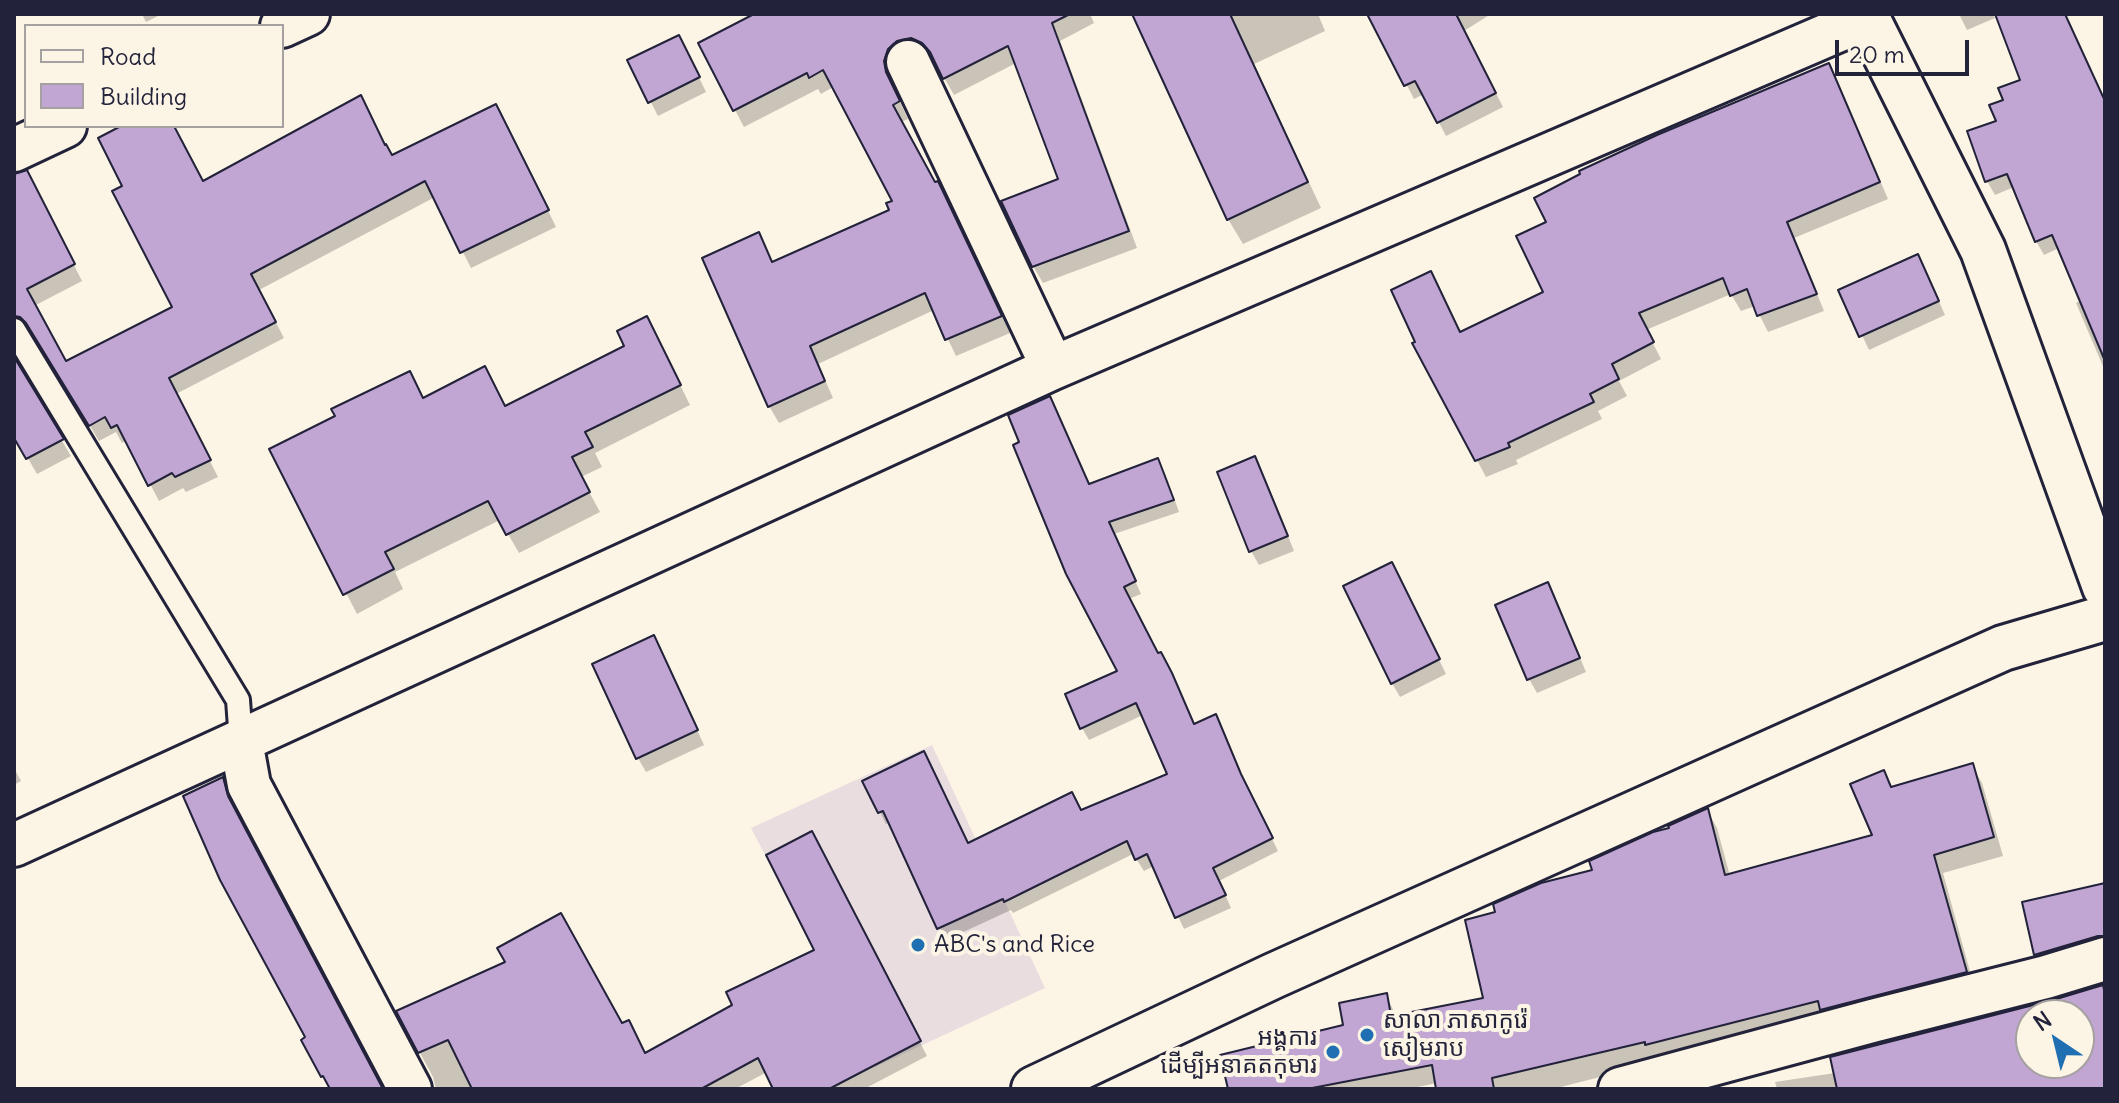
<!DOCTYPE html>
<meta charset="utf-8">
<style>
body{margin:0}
#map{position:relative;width:2119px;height:1103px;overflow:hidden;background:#fcf5e5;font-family:Delius,sans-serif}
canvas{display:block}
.frame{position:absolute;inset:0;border:16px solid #22223b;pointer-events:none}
.legend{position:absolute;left:24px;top:24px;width:260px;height:104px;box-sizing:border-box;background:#fcf5e5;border:2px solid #a5a1a1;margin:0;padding:10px 14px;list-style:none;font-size:24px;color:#22223b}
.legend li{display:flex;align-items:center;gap:16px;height:40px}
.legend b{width:40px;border:2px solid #a5a1a1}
.north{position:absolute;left:2015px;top:999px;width:80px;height:80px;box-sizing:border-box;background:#fcf5e5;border:2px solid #a5a1a1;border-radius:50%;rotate:325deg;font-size:22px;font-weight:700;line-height:32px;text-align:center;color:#22223b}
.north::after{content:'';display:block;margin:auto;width:28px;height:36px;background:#1f6fb2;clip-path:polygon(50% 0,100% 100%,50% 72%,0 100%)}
.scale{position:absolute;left:1835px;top:40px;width:134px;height:36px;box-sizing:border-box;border:4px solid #22223b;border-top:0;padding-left:10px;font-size:24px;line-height:28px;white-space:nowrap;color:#22223b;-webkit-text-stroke:6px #fcf5e5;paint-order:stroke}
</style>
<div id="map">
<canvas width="2119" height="1103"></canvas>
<div class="frame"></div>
<ul class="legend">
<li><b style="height:10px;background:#fcf5e5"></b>Road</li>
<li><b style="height:22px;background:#c1a5d2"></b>Building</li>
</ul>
<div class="north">N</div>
<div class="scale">20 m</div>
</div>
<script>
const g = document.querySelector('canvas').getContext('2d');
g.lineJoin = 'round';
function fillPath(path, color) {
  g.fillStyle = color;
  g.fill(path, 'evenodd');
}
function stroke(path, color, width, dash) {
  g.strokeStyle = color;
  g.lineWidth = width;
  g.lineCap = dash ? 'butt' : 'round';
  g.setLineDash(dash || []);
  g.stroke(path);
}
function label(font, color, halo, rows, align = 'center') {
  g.font = font + ' Delius,"Noto Sans Khmer",sans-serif';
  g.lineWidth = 8;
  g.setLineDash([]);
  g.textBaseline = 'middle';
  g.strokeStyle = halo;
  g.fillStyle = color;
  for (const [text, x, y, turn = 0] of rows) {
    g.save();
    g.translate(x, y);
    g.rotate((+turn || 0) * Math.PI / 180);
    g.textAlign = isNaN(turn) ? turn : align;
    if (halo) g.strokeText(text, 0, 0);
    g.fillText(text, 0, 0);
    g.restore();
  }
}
fillPath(new Path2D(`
 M932,745L1045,988L875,1067L751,828Z`), '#eadddf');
fillPath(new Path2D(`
 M142,14H162L146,22Z
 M758,14H1090L1094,23L1060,41L1137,248L1043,283L1033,266L1060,181L1016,63L954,95L934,60L922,55L897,66L893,79L895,91L908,119L901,122L934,185L947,200L1010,333L956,356L934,310L818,364L833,398L779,423L769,406L758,235L773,263L891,211L894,202L833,87L821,94L818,89L744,127L735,110Z
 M1134,14H1318L1325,31L1254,64L1321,208L1243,244L1228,219Z
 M1370,14H1491L1464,31L1503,107L1446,136L1424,94L1414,99Z
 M1959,14H1993L1995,18L1967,30Z
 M686,51L706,92L658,116L630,61Z
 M1828,66L1837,82L1888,199L1794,238L1824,311L1768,332L1755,306L1741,311L1731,294L1646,330L1661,359L1619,381L1627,396L1598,411L1602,419L1516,460L1518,464L1486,477L1415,344L1460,334L1546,293Z
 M2105,102V371L2076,303L2081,300L2059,248L2044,255L2036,241L2014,187L1995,195L1987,181L1970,132Z
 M505,122L556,227L471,268L435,197L259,290L284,338L176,394L218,477L186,492L183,488L159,501L127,440L122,443L116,432L99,441L38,339L31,333H17L14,336V185L38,194L82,281L34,306L66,363L175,308L125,187V126H173L203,183L385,147L392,158Z
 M1925,270L1945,315L1869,350L1841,291Z
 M657,338L690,405L595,453L602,467L581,477L600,512L519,553L500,520L395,572L403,589L357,614L272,450L423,400L505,408Z
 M14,361L71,456L37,474L14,434Z
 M1254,459L1262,472L1294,551L1259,565L1251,551Z
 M1158,460L1165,473L1179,512L1114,534L1141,594L1129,599L1157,655L1160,654L1178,687L1195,725L1215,716L1247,788L1278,851L1219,881L1231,908L1184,929L1154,866L1144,871L1133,854L1013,913L1011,910L946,940L890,822L886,824L865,782L969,845L1081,812L1169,775L1143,715L1089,740L1082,728L1120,672L1090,486Z
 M1399,578L1446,674L1400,697L1392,683Z
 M1547,584L1555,598L1586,672L1537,693L1529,679L1498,606Z
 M661,652L704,745L646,772L638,758Z
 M1972,766L1982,783L2003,856L1943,873L1975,990L1827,1019L1553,1089H1439L1437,1083L1408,1089H1230L1346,1027L1386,996L1397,1017L1486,999L1498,914L1594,872L1707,810L1717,828L1730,876L1875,837L1884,773L1893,788Z
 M14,768L21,781L14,785Z
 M222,780L231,794L235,813L381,1089H329L303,1041L308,1038Z
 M819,848L927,1056L864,1089H775L767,1072L735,1089H436L433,1077L398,1012L621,1025L645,1055L735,1006L817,951Z
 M2105,885V950L2044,968L2036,955L2024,903Z
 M2102,987L2105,992V1089H1777L1775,1082L1835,1073ZM2031,1015H2079V1063H2031Z`), '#0003');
const building = new Path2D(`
 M754,14H1070L1052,23L1129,231L1032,267L1001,201L1058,179L1008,46L943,79L930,52L922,43L911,38L897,41L888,49L884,61L886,72L900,101L893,105L935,182L938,181L1002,316L945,340L925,293L810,346L825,381L768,407L702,258L759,232L772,262L889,210L886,203L892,201L823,70L809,78L807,73L733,111L698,43Z
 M1132,14H1230L1308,182L1227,220Z
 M1367,14H1456L1496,93L1437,123L1415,81L1404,86Z
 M1995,14H2065L2105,101V361L2052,235L2035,242L2007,174L1985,182L1967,131L1996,121L1989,105L2003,100L1998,88L2020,80Z
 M679,35L700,77L648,103L627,60Z
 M1829,63L1880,182L1787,222L1817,294L1757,316L1747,289L1730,296L1723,278L1639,313L1654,342L1612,364L1619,379L1590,394L1594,402L1508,443L1510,447L1475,461L1412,343L1415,342L1391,290L1431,271L1460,332L1543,292L1516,236L1546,222L1534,198L1580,174L1579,171L1657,135Z
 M361,95L385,145L386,144L392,155L496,104L549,210L460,253L425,181L251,274L276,322L169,378L211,460L175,477L172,473L148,486L117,425L111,428L105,417L89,426L26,323L20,317L14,316V174L27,170L75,264L27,289L66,361L172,307L112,191L122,186L98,138L121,126H174L203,181Z
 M1918,254L1939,301L1859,337L1838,290Z
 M647,316L681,385L585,432L593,447L572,457L590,492L506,535L488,501L385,552L394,569L343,595L269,449L335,416L331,409L410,371L423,398L485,366L505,406L624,346L617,331Z
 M14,357L64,439L26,459L14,438Z
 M1050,396L1089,484L1158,458L1174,500L1109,522L1136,581L1124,587L1158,653L1161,652L1172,673L1194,724L1216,714L1241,774L1273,838L1213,868L1226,895L1175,918L1147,854L1135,860L1127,841L1004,902L1003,899L937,929L883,811L878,813L862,781L924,751L968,843L1072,792L1081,810L1167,774L1136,703L1080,729L1065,694L1117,671L1066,574L1013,445L1019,442L1008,415Z
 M1255,456L1288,536L1249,552L1217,472Z
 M1392,562L1440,659L1391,684L1343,586Z
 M1548,582L1580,658L1527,680L1495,605Z
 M654,635L698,730L636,759L592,664Z
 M1973,763L1994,837L1934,855L1967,972L1820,1010L1818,1001L1645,1045V1042L1492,1078L1494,1089H1436L1432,1065L1307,1089H1228L1220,1055L1343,1025L1339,1003L1387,993L1391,1016L1483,998L1465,920L1495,912L1493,904L1541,883L1592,870L1589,861L1653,832L1669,828L1668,826L1708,808L1725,875L1872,835L1850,784L1884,770L1891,787Z
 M223,777L228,796L383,1089H330L323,1076L321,1077L301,1040L305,1037L220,880L183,796Z
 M812,831L921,1041L829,1089H773L758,1058L701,1089H472L448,1040L418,1053L396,1011L505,962L497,948L561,913L622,1023L629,1020L645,1053L732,1005L726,992L814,950L766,855Z
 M2105,883V936H2098L2034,955L2022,902Z
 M2103,985L2105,994V1089H1837L1830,1057L2053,1000ZM2031,1015H2079V1063H2031Z`);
fillPath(building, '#c1a5d2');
stroke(building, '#22223b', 2);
const service = new Path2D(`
 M14,330L238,700L241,741`);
const minor = new Path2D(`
 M282,26L308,14
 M908,62L1053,368
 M14,150L65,126
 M241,741L249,785L410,1089
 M14,845L1053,368L1867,18
 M1620,1089L1872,1021L2046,977L2105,959`);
const tertiary = new Path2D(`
 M1865,14L1983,250L2105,587
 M1034,1089L1273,976L2003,648L2105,618`);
stroke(service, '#22223b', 28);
stroke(minor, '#22223b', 48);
stroke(tertiary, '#22223b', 50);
stroke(service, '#fcf5e5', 22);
stroke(minor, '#fcf5e5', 42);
stroke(tertiary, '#fcf5e5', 44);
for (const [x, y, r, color] of [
 [918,945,8,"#1f6fb2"],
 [1367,1035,8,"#1f6fb2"],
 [1333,1052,8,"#1f6fb2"]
]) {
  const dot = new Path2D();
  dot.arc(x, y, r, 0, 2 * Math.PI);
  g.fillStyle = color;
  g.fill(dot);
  stroke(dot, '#fcf5e5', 3);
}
label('24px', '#22223b', '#fcf5e5', [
 ["ABC's and Rice",934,945],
 ["សាលា ភាសាកូរ៉េ",1383,1021],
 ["សៀមរាប",1383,1049],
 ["អង្គការ",1317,1038,"right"],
 ["ដើម្បីអនាគតកុមារ",1317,1066,"right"]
], 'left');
</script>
